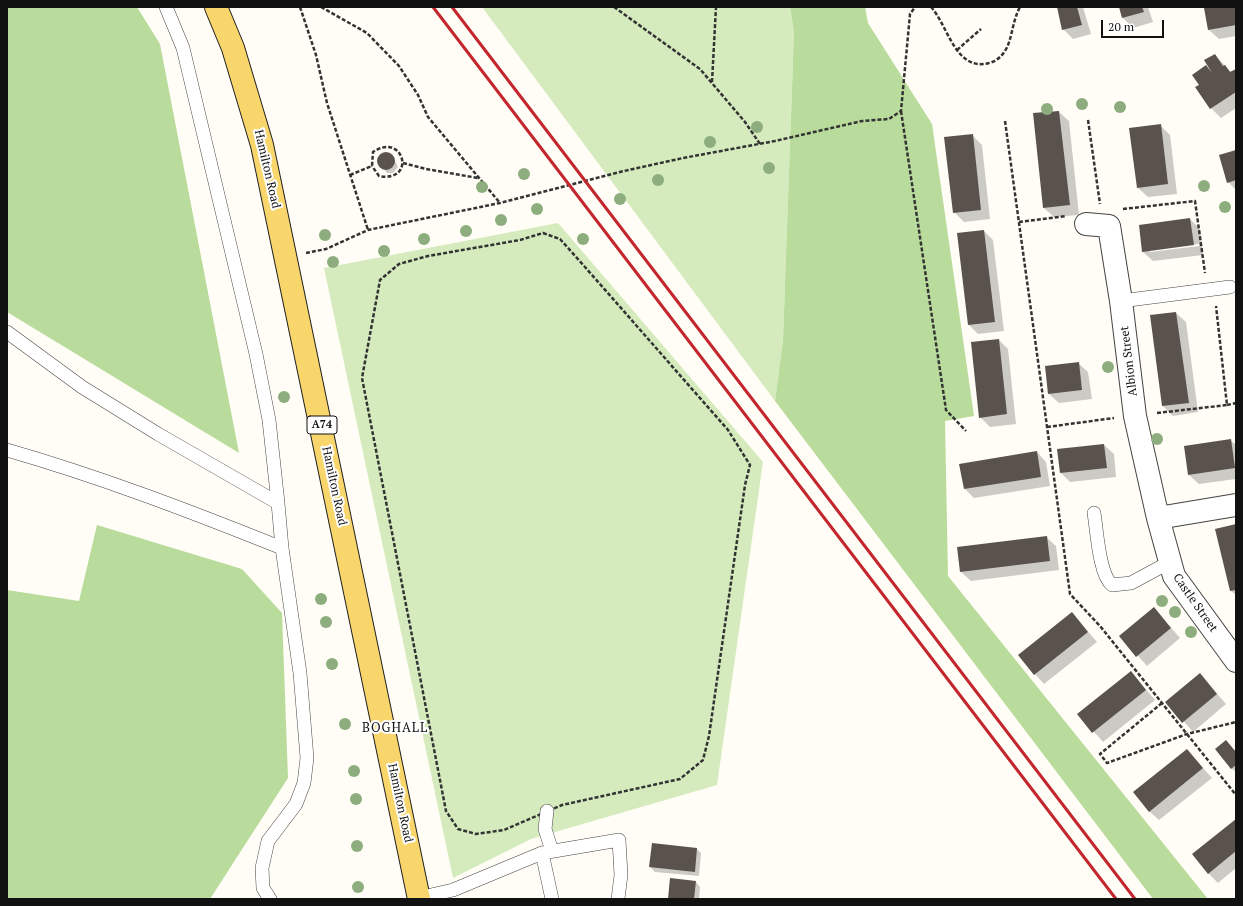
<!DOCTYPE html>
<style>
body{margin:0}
#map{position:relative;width:1243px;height:906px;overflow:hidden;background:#fffdf5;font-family:"PT Serif",serif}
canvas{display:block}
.frame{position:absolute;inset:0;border:8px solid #111;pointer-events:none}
.scale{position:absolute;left:1101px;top:20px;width:63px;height:18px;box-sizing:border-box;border:2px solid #111;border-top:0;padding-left:5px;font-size:12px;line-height:14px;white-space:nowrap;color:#111;-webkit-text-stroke:3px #fff;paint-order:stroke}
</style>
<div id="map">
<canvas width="1243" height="906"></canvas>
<div class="frame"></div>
<div class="scale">20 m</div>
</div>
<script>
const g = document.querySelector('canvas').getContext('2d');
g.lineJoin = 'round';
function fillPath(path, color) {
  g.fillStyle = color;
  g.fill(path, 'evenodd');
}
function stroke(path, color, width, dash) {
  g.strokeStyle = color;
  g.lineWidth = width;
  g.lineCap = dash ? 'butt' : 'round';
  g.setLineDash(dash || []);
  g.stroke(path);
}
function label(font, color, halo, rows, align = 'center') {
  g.font = font + ' "PT Serif",serif';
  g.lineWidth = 4;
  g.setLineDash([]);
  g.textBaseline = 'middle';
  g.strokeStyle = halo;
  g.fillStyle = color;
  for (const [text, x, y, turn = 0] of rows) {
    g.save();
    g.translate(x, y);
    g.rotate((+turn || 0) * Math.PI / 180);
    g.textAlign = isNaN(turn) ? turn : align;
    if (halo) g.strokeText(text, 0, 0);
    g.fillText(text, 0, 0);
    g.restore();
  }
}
fillPath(new Path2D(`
 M482,7H790L794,32L783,340L775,401Z
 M558,223L763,462L717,785L531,839L453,878L324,268Z`), '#d5ebbd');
fillPath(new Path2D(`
 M7,7H137L160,44L239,453L7,312Z
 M790,7H865L868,23L932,124L974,416L945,421L948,576L1208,899H1153L775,401L783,340L794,32Z
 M97,525L242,569L282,613L288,778L210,899H7V590L79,601Z`), '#b9dc9c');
fillPath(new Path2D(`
 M1058,7H1083L1091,34L1073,39L1063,29Z
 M1120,7H1148L1153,22L1133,28L1123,18Z
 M1215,7H1236V36L1219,39L1209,30Z
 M1215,55L1232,73L1236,70V108L1221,118L1211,108L1200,85L1206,66L1212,73Z
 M1059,112L1069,121L1079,215L1054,217L1044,208L1034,114Z
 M1160,125L1170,135L1177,194L1148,197L1138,188Z
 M972,135L982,145L990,219L964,222L954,212Z
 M1236,151V190L1228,182Z
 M385,153L389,154L394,159L398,167L393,173H387L378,162L380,156Z
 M1190,219L1200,229L1203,255L1153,261L1143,252ZM1199,244V246L1150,252V250Z
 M984,231L993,240L1004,331L978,334L969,325Z
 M1176,313L1186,322L1198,412L1173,416L1163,406L1151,316Z
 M999,340L1008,349L1016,424L990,427L980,417Z
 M1078,363L1088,372L1092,399L1059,403L1049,394Z
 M1230,440L1236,445V479L1199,484L1189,475Z
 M1104,445L1114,454L1116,477L1070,482L1061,473Z
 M1037,452L1046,462L1050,486L974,498L965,489Z
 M1236,525V595L1231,591L1216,530Z
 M1046,537L1056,546L1059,570L971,581L961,572Z
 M1154,608L1180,638L1147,666L1120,636Z
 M1072,613L1097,642L1044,684L1035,674Z
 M1131,672L1155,700L1103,742L1078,714Z
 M1200,674L1226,704L1193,732L1167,702Z
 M1226,741L1236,753V772L1231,768Z
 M1187,750L1212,778L1159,820L1149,811Z
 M1236,820V868L1218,883L1208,873Z
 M697,849L701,853L699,876L655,872L650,867Z
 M696,882L700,887L699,899H669Z`), '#0003');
fillPath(new Path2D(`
 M1057,7H1077L1082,25L1062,30Z
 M1119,7H1142L1144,12L1122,18Z
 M1210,7H1236V25L1208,30L1204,8Z
 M1215,54L1223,66L1225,65L1230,72L1236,69V92L1210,109L1195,87L1199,85L1192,75L1206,65L1212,73L1204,60Z
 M1059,111L1070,205L1043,208L1033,113Z
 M1161,124L1168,184L1137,188L1129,128Z
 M973,134L981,210L953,213L944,137Z
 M1236,150V180L1227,183L1219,155Z
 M377 161a9 9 0 1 1 18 0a9 9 0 1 1-18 0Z
 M1190,218L1194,245L1142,252L1139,225Z
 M984,230L995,322L968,325L957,233Z
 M1176,312L1189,403L1162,406L1150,315Z
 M999,339L1007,414L979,418L971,342Z
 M1079,362L1082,390L1048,394L1045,366Z
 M1231,439L1235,468L1188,475L1184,446Z
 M1104,444L1107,468L1060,473L1057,449Z
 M1037,451L1041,477L964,489L959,464Z
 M1236,524V590L1230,591L1215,529Z
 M1047,536L1050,561L960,572L957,547Z
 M1154,607L1171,628L1136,657L1119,636Z
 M1072,612L1088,632L1034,675L1018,655Z
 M1131,671L1146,690L1092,733L1077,714Z
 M1200,673L1217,694L1182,723L1165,702Z
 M1226,740L1236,752V765L1231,769L1215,749Z
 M1187,749L1203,768L1149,812L1133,792Z
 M1236,819V851L1208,874L1192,854Z
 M652,843L697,848L695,872L649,867Z
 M670,878L696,881L694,899H668Z`), '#5a524d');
const service = new Path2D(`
 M166,7L183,48L256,354L269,420L278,503
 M1121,301L1230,287
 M7,332L82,387L158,434L278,503L282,548L300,673L307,758L304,783L296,804L268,841L262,868L263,888L270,899
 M7,450C101,477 192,512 282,548
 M1094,513C1097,531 1099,574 1112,585L1131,583L1170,562
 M547,811L545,829L552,851
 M418,898L453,890L542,853
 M552,899L542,853L619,840L621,875L618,899`);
const minor = new Path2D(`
 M1086,224L1109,226L1121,301L1135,416L1158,518L1174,576L1236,661
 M1158,518L1236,505`);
const primary = new Path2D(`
 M216,7L233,48L262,145L419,899`);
stroke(service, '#444', 14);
stroke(minor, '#444', 24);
stroke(primary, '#222', 24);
stroke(new Path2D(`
 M300,7L316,55L327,103L368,230
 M321,7L367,33L399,66L418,95L428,117L500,203
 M614,7L700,69L745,122L760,144
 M931,7C948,25 955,72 989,63C998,61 1005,53 1008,45C1013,32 1013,20 1020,7
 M957,50L981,29
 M712,82L716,7
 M901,111L946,410L966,431
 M1088,120L1100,204
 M1005,121L1070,594L1100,626L1236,795
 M403,163L426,169L478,178
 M350,175L372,166L373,152C404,131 417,183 379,176L372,166
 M1123,209L1195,201L1205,273
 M1019,222L1066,216
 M543,233L560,239L585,267L728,430L750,465L745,485L709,736L703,760L680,779L562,805L504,830L476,834L458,829L446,811L362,378L380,280L399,264L428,256L520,240Z
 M306,253L326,249L368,230L500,203L624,171L683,158L775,141L862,121L889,119L901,111L910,14L915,7
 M1227,405L1236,403
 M1157,413L1227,405L1216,306
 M1047,427L1114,418
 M1162,703L1100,754L1107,763L1187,734L1236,722`), '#333', 2.5, [4, 2]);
stroke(service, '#fff', 13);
stroke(minor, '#fff', 22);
stroke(primary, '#f9d66b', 22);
stroke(new Path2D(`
 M433,7L1116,899
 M452,7L1135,899`), '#c4262e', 3);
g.fillStyle = '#8dad7f';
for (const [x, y] of [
 [1082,104],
 [1120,107],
 [1047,109],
 [757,127],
 [710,142],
 [769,168],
 [524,174],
 [658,180],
 [1204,186],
 [482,187],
 [620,199],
 [1225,207],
 [537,209],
 [501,220],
 [466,231],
 [325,235],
 [424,239],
 [583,239],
 [384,251],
 [333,262],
 [1108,367],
 [284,397],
 [1157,439],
 [321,599],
 [1162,601],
 [1175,612],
 [326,622],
 [1191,632],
 [332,664],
 [345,724],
 [354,771],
 [356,799],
 [357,846],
 [358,887]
]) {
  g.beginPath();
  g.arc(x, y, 6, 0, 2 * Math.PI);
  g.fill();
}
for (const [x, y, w] of [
 [322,425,30]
]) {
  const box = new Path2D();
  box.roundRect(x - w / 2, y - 9, w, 18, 3);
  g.fillStyle = '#fff';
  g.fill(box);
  stroke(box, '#111', 1);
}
label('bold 11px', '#111', null, [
 ["A74",322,425]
]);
label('12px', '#111', '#fff', [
 ["Hamilton Road",267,169,77],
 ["Albion Street",1129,361,-97],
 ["Hamilton Road",334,486,78],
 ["Castle Street",1195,603,55],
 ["Hamilton Road",400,803,78]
]);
g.letterSpacing = '1px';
label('13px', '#111', '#fff', [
 ["BOGHALL",395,728]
]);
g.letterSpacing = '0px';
</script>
